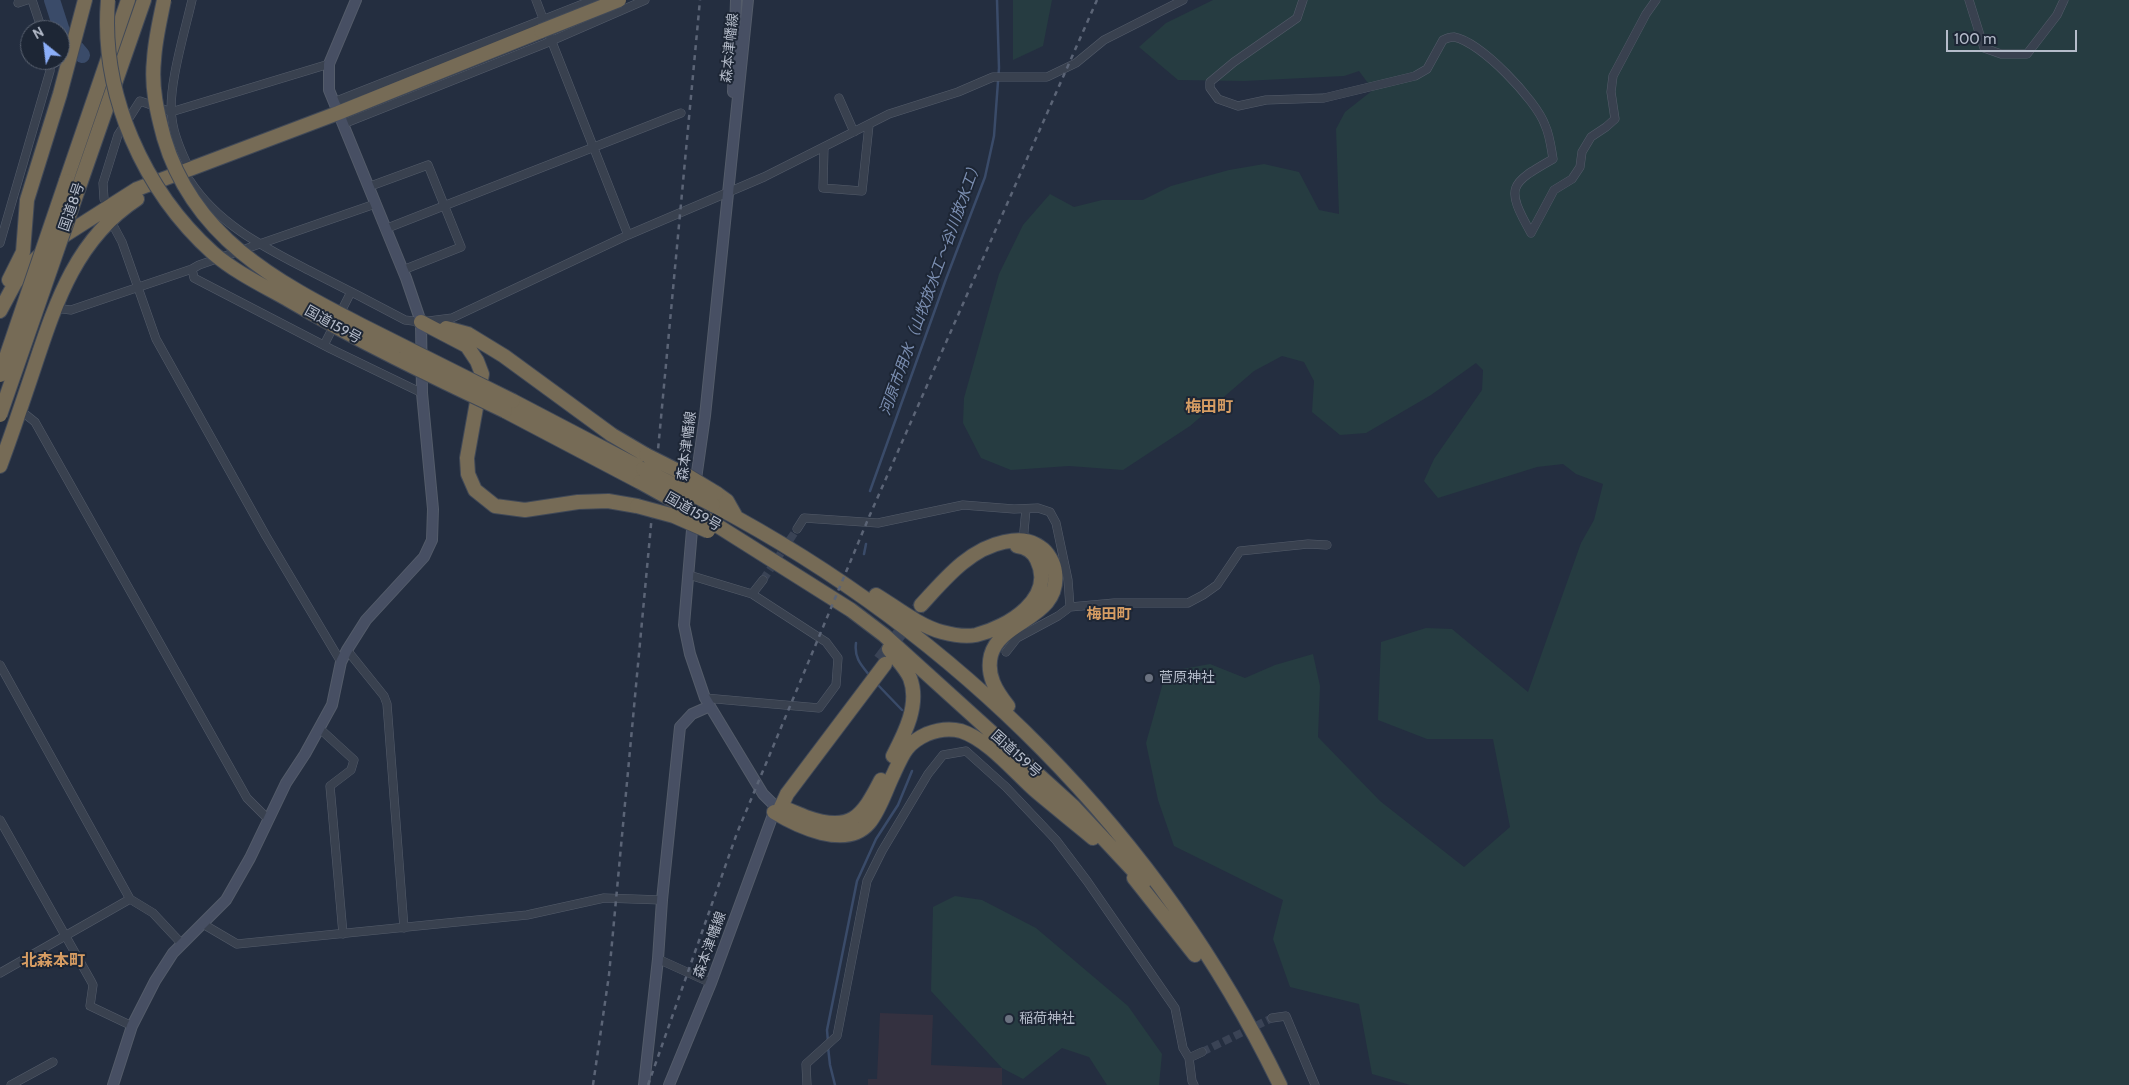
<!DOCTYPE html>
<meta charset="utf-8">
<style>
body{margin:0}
#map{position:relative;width:2129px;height:1085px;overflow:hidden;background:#242e40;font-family:Cabin,sans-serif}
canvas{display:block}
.north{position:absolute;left:20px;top:20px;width:50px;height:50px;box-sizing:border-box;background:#1d2635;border:1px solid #5a6271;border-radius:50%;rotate:331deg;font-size:14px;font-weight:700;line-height:20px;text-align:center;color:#b5bcca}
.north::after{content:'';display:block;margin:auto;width:18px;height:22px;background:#8baef9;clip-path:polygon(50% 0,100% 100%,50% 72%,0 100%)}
.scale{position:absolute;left:1946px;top:30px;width:131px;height:22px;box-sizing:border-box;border:2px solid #b5bcca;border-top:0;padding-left:6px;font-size:15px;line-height:18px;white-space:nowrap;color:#b5bcca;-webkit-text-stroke:4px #1d2635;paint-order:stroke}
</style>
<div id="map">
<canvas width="2129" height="1085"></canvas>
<div class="north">N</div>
<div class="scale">100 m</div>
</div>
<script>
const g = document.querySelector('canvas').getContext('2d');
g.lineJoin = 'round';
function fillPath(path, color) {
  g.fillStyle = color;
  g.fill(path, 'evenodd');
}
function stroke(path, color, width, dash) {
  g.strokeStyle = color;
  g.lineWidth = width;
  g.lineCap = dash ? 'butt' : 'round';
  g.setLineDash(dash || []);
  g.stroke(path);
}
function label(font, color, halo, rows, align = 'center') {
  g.font = font + ' Cabin,"Noto Sans JP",sans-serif';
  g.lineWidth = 4;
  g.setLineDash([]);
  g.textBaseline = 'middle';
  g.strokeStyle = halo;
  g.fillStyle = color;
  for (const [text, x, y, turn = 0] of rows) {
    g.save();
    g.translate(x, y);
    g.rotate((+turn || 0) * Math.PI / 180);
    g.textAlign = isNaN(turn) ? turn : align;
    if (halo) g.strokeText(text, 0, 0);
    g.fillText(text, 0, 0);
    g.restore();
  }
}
fillPath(new Path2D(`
 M880,1013L933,1015L931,1065L1002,1068V1085H868V1079H877Z`), '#343140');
fillPath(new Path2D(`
 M1013,0H1052L1043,46L1013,60Z
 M1213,0H2129V1085H1410L1372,1074L1359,1004L1290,987L1273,939L1283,900L1174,846L1158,800L1146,743L1166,672L1210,664L1245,678L1275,665L1313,654L1320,686L1318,737L1380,801L1464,867L1510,827L1493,739H1427L1378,720L1381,642L1426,628L1452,629L1528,692L1581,543L1594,520L1603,484L1576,474L1563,464L1537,467L1438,498L1424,481L1434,459L1482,390L1483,370L1476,363L1431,395L1366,433L1340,435L1312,412L1314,381L1304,362L1282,356L1254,371L1190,426L1123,470L1069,466L1011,470L981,458L963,423L964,398L999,274L1023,225L1050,194L1074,207L1102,200H1143L1171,186L1229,170L1264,164L1299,172L1319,210L1339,214L1336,129L1345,112L1373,90L1359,71L1344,76L1244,81L1178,80L1139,47L1166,23Z
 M955,896L982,900L1036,928L1128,1006L1162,1054L1159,1085H1107L1089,1057L1062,1048L1023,1079L1002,1068L931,991L933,907Z`), '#263c41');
stroke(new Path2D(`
 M870,491L946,279L985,177L994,136L999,68L997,0
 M864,554L866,544
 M856,643C854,658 861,665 870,676
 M877,684L902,710
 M828,1042L827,1030L857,881L876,839L898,805L912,771
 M828,1047L830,1065L835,1085`), '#3a4b69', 2.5);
stroke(new Path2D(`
 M52,0L62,31L82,55`), '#3a4b69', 16);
stroke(new Path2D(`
 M763,580L797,529
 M1202,1052L1272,1018`), '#3a4355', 8, [8, 4]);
stroke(new Path2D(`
 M880,660L921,605`), '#3a4355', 14, [14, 7]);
const street = new Path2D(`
 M32,0L42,30
 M536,0L544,21
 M1303,0L1297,18L1234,62L1210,82V88L1218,99L1238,106L1266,100L1324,98L1415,76L1427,69L1443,40C1447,38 1450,37 1454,37C1481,42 1536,100 1545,125C1550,136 1551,147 1553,159C1509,184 1505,187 1531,233
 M1969,0L1984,48L2001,54H2027L2057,15L2064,0
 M18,3L27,0
 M550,37L628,235
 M839,98L854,132
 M334,102L593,0
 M343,124L544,44L645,0
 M824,147L823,188L862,191L869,125
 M190,170C182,154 174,137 172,119C167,89 185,31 192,0
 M190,181C219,226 268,249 314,273C344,288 375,304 405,320L421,322L452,318L628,235L764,177L889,114L958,92L993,77H1047L1076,63L1104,40L1183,0
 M368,187L428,165L461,247L403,270
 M104,199L103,183L118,135L140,101L171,112L329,64
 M114,227L122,242L156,339L266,536L341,662
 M385,229L681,113
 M1531,233L1554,190L1572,179L1580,167L1582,152L1591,137L1606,127L1615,119L1611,92L1613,76L1646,14L1656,0
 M0,243L50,71V60
 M192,269L194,278L331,349L422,393
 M54,308L71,310L192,269L199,265L375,204
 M324,345L351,292
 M20,410L35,422L247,798L268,819
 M797,529L804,518L878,523L963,505L1014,509L1038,508L1050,512L1056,523L1068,580L1070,607
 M1023,542L1026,509
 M689,575L752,594L826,642L838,658L836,685L819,708L705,698
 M752,594L763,580
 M347,650L384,696L387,704L404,928
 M1006,652L1017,638L1058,616L1070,607L1114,603H1188L1203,595L1217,585L1240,551L1308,544L1327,545
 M0,665L130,899L153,913L181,943
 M319,728L354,760L351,770L330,786L343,934
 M0,820L91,981L93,985L90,1006L132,1026
 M203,924L237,944L527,915L604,898L662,900
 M658,959L711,983
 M0,973L130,899
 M1272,1018L1286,1016L1315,1085
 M1189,1058L1192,1081L1194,1085
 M11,1085L53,1062
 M807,1085L806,1064L837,1036L867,881L882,851L928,774L943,755L966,751L1006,787L1056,840L1087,881L1175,1008L1183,1048L1189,1058L1202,1052`);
const secondary = new Path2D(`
 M733,92L736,0
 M695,486L705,416L748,0
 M693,518L684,625L690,654L705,698L763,794L774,805L781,807
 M113,1085L132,1026L155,981L173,953L226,900L250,858L286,783L305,754L332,705L341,662L347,650L366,620L424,557L432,540L433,509L422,393L421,322L406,278L329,90V64L356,0
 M644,1085L658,959L662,900L680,727L692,714L710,706
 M669,1085L711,983L774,812V806`);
const highway = new Path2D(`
 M66,181L128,0
 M79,187L144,0
 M9,280L23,252L27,200L60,94L85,0
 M0,311L15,283L31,263L57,240L137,189L338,113L541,31
 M421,322L467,346L477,361L482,374L467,458L468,474L475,490L495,506L525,510L578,502L608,501L637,506
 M446,328L468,334L504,356L612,435L646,455
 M513,401L643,469
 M505,411L640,482
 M0,466C12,434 23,401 34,368C56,302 76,239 137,199
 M716,493L727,501L736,517
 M713,505C957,634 1159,835 1280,1085
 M710,521L851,610L884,635L1074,807L1144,882
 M876,595C896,607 919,626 942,632C953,635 966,637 976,635C1008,627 1056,598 1037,560C1033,551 1026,547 1017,546
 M921,605C944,580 969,549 1004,542C1018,539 1029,539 1040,547C1048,552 1054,563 1055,572C1061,619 1001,619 991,655C986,675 996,691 1008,706
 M889,649C896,659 905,667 910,678C920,704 905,733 893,756
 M881,780C862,817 851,833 806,817C798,814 790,810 781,807L787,794L885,664
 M774,812C797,826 846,850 869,823C880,810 886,789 894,773C903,753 907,743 927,734C937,730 950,728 961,731C989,740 1016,774 1037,792C1056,808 1075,823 1093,838
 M1134,878L1195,955`);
stroke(street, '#545c6a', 9);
stroke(secondary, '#545c6a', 12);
stroke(highway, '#414957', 16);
stroke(street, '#39414f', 8);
stroke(secondary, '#474f63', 10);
stroke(highway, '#766b56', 14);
stroke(new Path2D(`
 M593,1085L609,975L700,0
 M648,1085L737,833L869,517L1097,0`), '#5b6476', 2.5, [5, 5]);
const highwayBridge = new Path2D(`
 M108,0C100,94 144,191 213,253C235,272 262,285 287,299C358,341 431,376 505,411
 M164,0C160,20 155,40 154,60C151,87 157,112 164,138C193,237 275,281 361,325C411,350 462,376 513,401
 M541,31L619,0
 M0,375L66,181
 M0,415L79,187
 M646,455L688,476L716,493
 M643,469L713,505
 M640,482L710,521
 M637,506L674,516L708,531`);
stroke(highwayBridge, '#414957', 16, []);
stroke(highwayBridge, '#766b56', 14);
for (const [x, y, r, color] of [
 [1149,678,5,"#6b7280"],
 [1009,1019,5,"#6b7280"]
]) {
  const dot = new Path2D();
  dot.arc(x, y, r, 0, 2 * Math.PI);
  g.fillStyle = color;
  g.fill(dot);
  stroke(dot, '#1d2635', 2);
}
label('14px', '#b5bcca', '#1d2635', [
 ["森本津幡線",730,48,-84],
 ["国道8号",72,207,-71],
 ["国道159号",333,325,29],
 ["森本津幡線",687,446,-83],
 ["国道159号",693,512,30],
 ["国道159号",1016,754,42],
 ["森本津幡線",710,945,-70]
]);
label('14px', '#b5bcca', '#1d2635', [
 ["菅原神社",1159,678],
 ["稲荷神社",1019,1019]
], 'left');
label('italic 15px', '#7c8fb2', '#1d2635', [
 ["河原市用水（山牧放水工～谷川放水工）",931,288,-70]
]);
label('bold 15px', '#d79d63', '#1d2635', [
 ["梅田町",1109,615]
]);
label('bold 16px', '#d79d63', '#1d2635', [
 ["梅田町",1209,407],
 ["北森本町",53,961]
]);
</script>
